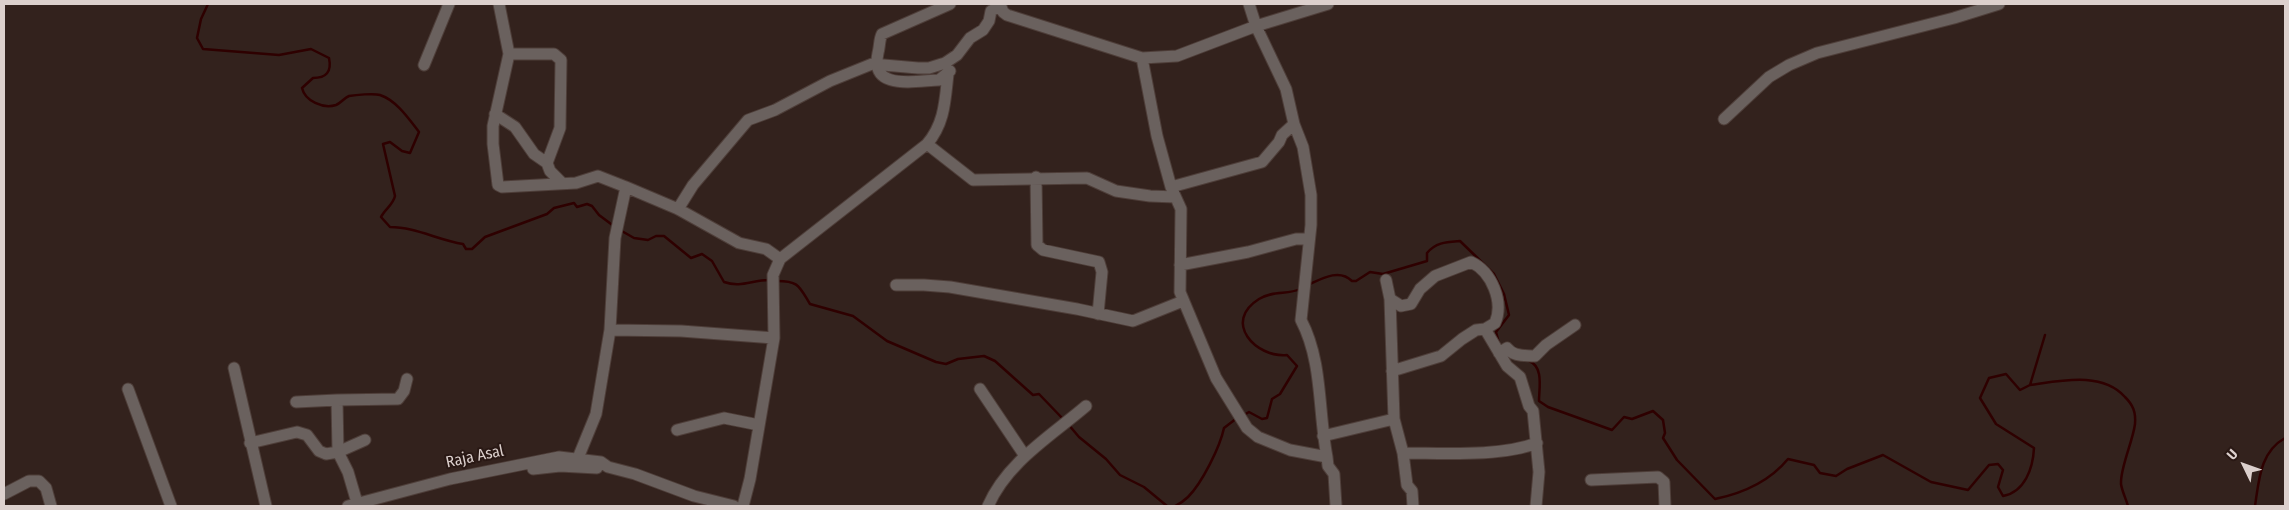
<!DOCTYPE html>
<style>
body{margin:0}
#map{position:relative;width:2289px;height:510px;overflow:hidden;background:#33221d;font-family:"Fira Sans Condensed",sans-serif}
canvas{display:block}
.frame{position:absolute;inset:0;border:5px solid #dcd0cd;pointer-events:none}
.north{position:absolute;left:2219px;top:440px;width:50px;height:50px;-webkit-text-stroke:4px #291814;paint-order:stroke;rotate:312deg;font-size:14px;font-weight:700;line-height:20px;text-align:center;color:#dcd0cd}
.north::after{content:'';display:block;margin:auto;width:18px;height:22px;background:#dcd0cd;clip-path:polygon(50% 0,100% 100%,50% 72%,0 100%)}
</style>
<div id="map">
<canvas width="2289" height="510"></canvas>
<div class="frame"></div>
<div class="north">U</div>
</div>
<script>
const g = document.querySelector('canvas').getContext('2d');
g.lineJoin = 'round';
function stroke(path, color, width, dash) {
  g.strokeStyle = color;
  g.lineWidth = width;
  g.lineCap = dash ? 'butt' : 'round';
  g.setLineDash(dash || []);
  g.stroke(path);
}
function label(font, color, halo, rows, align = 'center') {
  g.font = font + ' "Fira Sans Condensed",sans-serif';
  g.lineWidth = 4;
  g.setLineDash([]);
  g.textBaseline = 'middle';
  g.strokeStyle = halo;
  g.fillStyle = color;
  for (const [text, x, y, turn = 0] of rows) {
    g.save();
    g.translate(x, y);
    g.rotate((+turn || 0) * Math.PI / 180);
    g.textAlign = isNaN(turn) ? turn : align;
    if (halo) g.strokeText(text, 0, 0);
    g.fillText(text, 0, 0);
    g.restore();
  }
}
stroke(new Path2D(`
 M208,4L201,19L197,38L203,49L279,55L311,49L329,58C332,72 326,78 313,78L302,88C305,101 323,109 336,105C341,103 344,98 349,96C355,95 374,93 380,95C396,100 409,119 419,132L410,153L402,151L390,142L383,144L395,196C393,205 385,209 381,217L390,227C415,227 438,240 463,244L466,249H472L485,237L547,214L554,208L574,203L577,207L587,204L592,206L599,215L615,227
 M620,230L634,238L648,240L656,236H664L691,258L702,254L712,261L724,282C741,288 752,280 769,280
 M777,281C799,281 799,286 810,304L853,316L887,341L936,362L946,364L958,359L984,356L995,361L1033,395L1039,394L1064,420
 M1308,285C1321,279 1339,268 1352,281H1356L1370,272L1383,274L1427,261V253C1436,242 1447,242 1460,241L1494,274L1504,294L1509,315L1496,332L1499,343
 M1529,361C1544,367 1539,388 1539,401L1548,407L1612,430L1624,417L1632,419L1653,411L1663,420L1665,433L1663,438L1677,460L1715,499C1744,493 1769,482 1788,459L1814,465L1820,473L1836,476L1847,469L1883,455L1931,482L1968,490L1989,465L1998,464L2003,470L1998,487L2003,496C2025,492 2033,468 2034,448L1996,424L1980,398L1989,378L2006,374L2020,390L2030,385L2045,335
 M2030,385C2060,381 2102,371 2125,397C2133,405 2136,412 2135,424C2133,441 2120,468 2121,484C2122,491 2126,499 2128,506
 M1244,415L1249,412L1262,419L1267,418L1272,399L1280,394L1297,366L1287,355C1256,358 1222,322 1259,299C1273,290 1288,295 1300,289
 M1068,424L1079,437L1106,459L1120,475L1144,487L1167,506
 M1175,506C1179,504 1184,501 1188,497C1202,483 1220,447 1224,428L1237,418
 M2255,506C2259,480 2260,452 2285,438`), '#2e0000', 2.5);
const minor = new Path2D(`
 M499,4L509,54L493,126V144L498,185L502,187L576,183L598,176L626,187
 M1000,4L1003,12L1007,15L1142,58L1157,136L1171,187L1181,209L1180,292L1216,378L1247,428L1258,437L1290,450L1327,457L1328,466L1334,474L1336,506
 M1249,4L1256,26L1328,4
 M509,54H554L561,60L560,128L547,163L550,171L561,182
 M1142,58L1177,56L1256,26L1286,89L1294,124L1303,147L1311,195V225L1301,320C1323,362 1318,411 1327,457
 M424,65L449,4
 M950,71L939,80C914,81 870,91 878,53C880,46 879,40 882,34L950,4
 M495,114L515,127L534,154L547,163
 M1724,119L1769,77L1789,65L1817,53L1954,18L1999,4
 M927,144L973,180L1087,178L1116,191L1150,196L1175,197
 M1036,177L1037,245L1043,250L1099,262L1102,272L1098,314
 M1171,187L1262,162L1279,142L1282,135L1294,124
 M678,209L693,185L748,120L775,110L830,81L872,64L918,68H929L945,63L957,55L970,38L983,30L989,21L991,11L1000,6
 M780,259L927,144C945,123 945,100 948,74
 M1180,265L1248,252L1296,239H1309
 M1386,280L1390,299L1394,419L1403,453L1407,485L1412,491L1413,506
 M896,285H924L950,287L1077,309L1133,321L1183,301
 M1390,299L1401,306L1411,304L1420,289L1435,276L1471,262C1492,272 1504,302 1495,323L1485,329
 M610,330L681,331L774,338
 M1499,353L1507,348C1514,357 1524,355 1535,356L1546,345L1575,325
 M234,368L266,506
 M1392,371L1441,356L1462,339L1476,330L1485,329L1507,366L1520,377L1529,406L1533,411L1539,472L1536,506
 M128,389L171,506
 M980,389L1025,456
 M296,402L337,400
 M677,430L724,418L759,425
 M1323,436L1394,419
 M250,443L297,432L307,435L319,451L326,454L338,452L365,440
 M1403,453C1443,453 1500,457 1537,443
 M578,458L596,414L610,330L615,238L626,187L678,209L739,243L766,249L780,259L773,275L774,338L750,479L743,506
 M533,469L560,466L597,468
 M1591,480L1658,477L1664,482L1665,506
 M4,494L29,481H39L46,488L51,506
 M348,506L450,479L559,457L601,462L608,467L635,474L694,496L734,506
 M358,506L348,472L338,452L337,400L398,399L404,391L407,379
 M988,506C1007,462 1051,436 1086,406`);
stroke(minor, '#4e3e39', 13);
stroke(minor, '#6a615e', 11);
label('16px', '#dcd0cd', '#291814', [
 ["Raja Asal",475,457,-12]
]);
</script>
